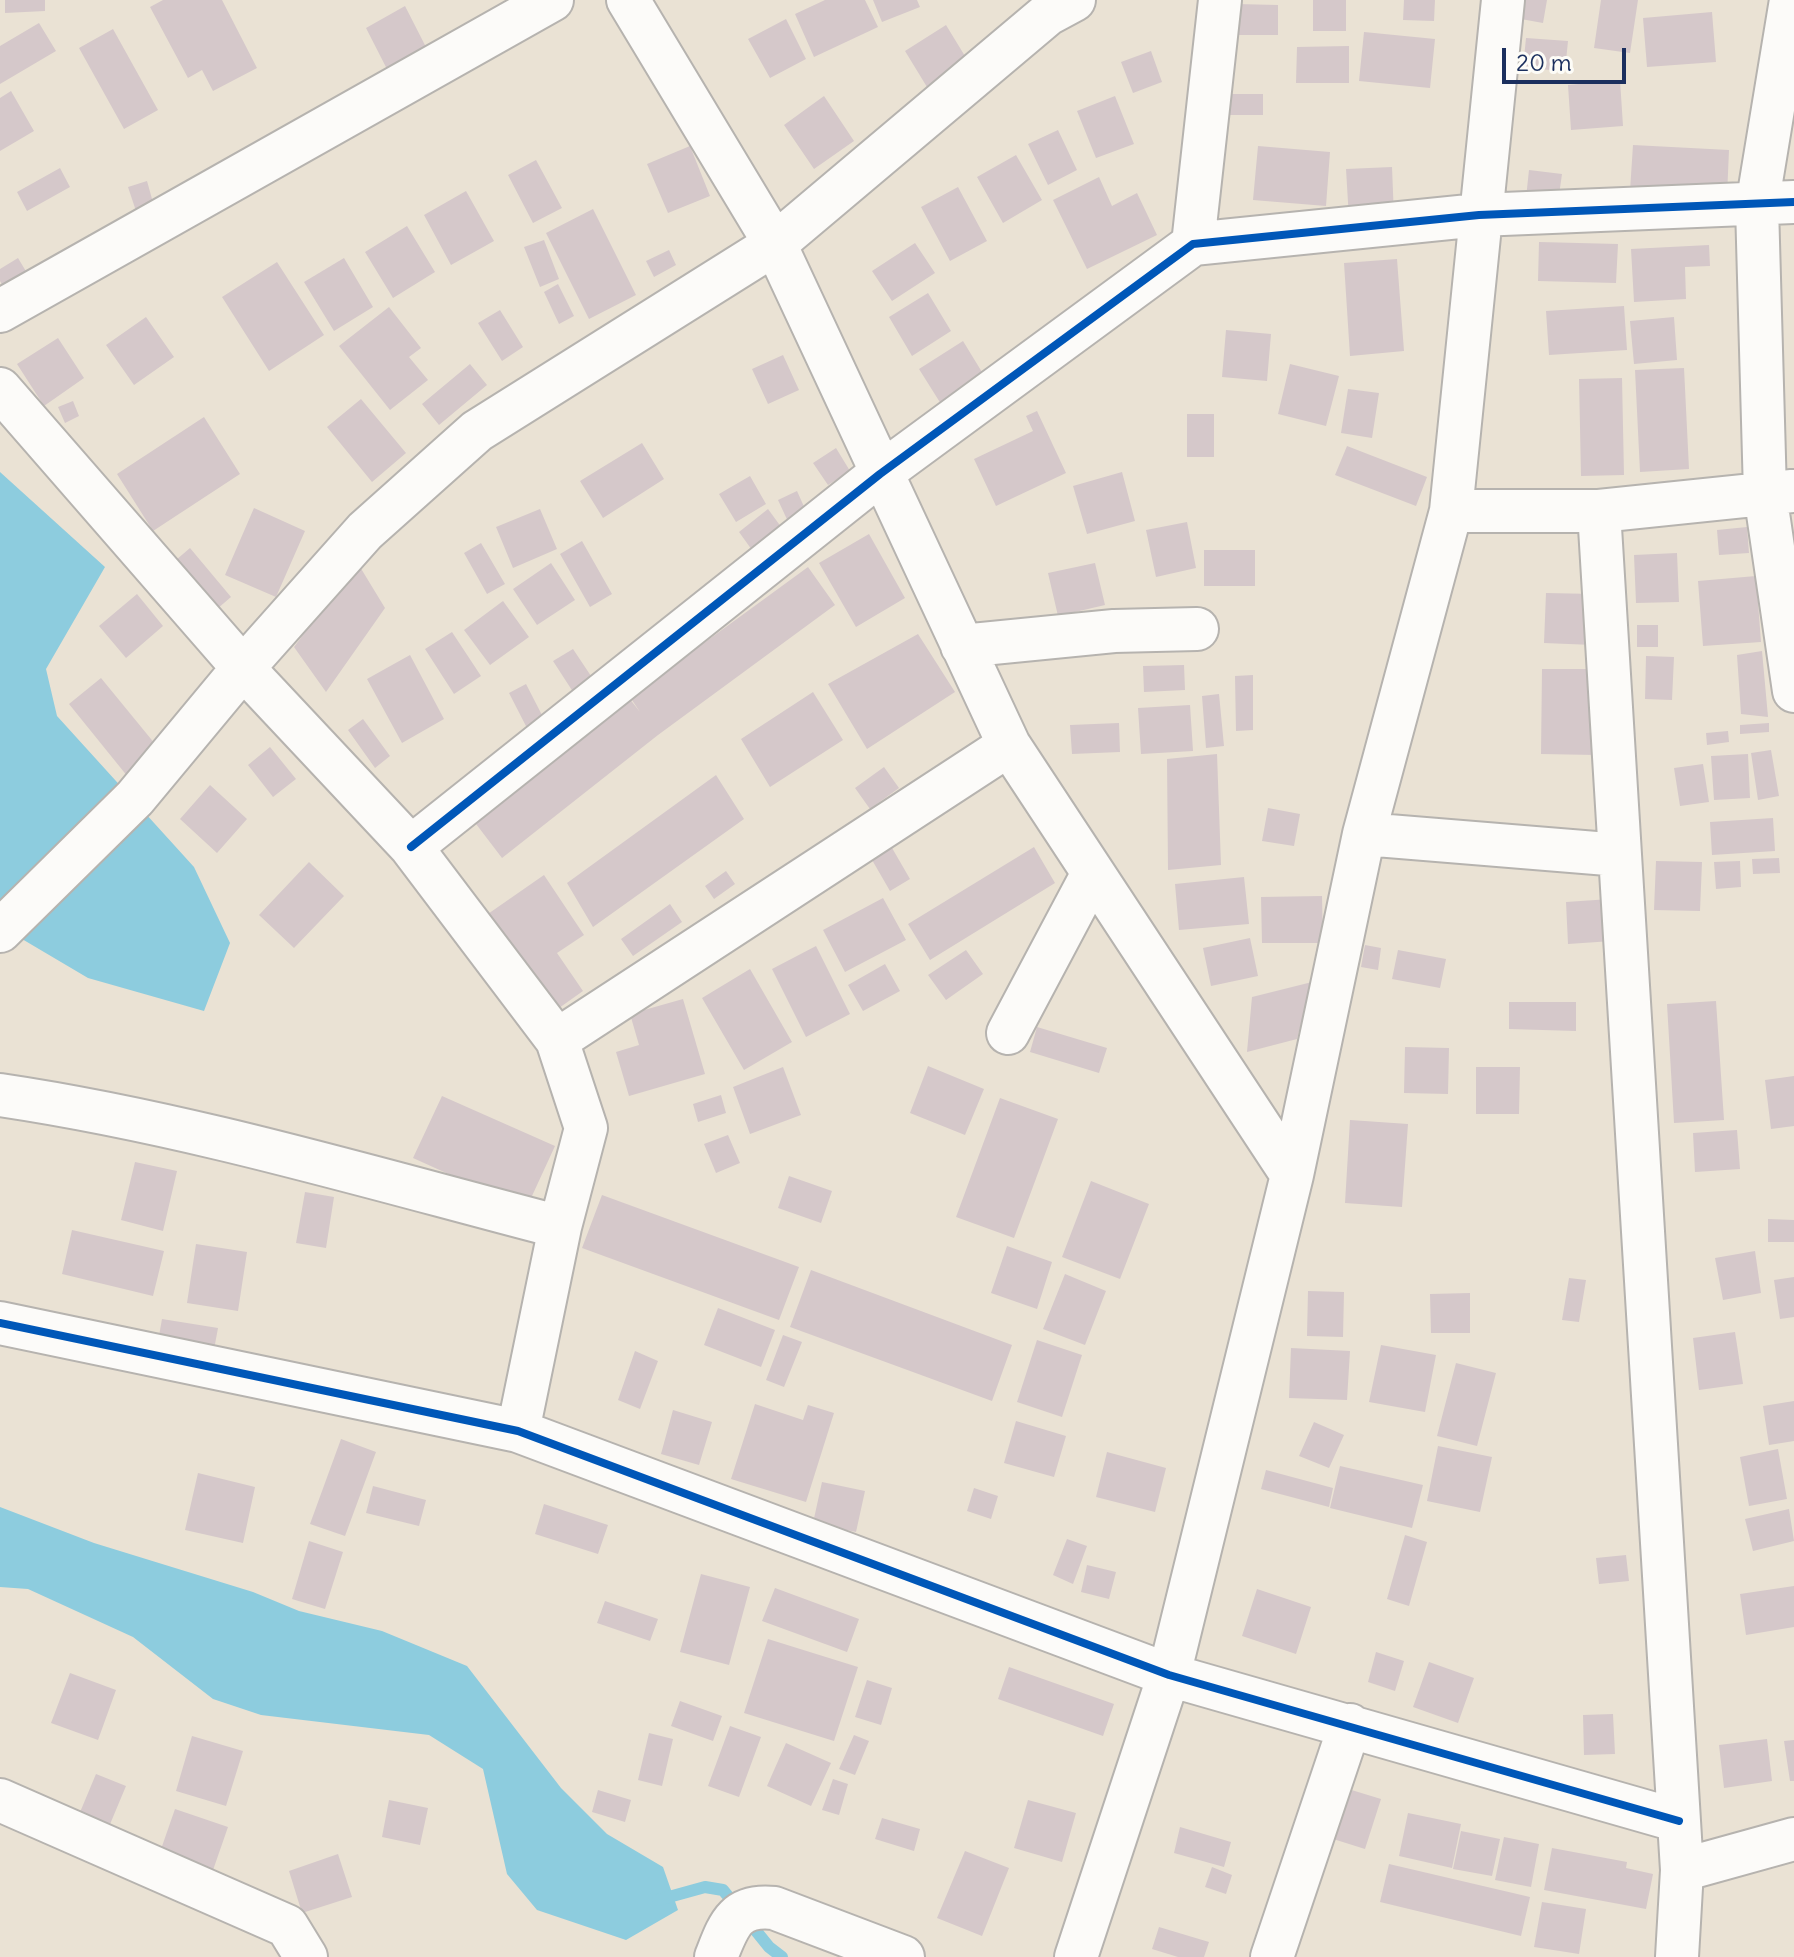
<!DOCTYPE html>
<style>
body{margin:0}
#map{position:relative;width:1794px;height:1957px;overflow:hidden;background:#eae2d4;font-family:Delius,sans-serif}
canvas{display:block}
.scale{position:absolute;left:1502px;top:48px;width:124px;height:36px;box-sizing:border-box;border:4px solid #1b2f5e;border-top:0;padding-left:10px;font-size:24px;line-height:28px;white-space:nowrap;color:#1b2f5e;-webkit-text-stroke:6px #fdfcf7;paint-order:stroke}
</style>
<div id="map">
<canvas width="1794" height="1957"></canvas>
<div class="scale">20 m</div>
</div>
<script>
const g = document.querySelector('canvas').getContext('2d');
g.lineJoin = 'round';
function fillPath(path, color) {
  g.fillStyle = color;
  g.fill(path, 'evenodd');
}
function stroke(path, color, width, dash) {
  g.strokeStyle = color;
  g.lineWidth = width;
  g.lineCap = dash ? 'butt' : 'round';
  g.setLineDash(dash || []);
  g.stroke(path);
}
fillPath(new Path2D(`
 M0,472L105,567L46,669L57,716L194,867L230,943L204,1011L88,978L0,926Z
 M0,1507L94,1543L253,1592L299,1611L382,1631L467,1666L561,1788L607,1834L663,1867L678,1910L626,1940L537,1910L507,1874L483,1769L429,1735L261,1715L213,1699L133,1637L28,1589L0,1587Z`), '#8dccde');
stroke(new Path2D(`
 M658,1900L705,1887L723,1890L769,1947L782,1957`), '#8dccde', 12);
fillPath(new Path2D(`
 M5,0H45V11L5,13Z
 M163,0H222L257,68L213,91L202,70L188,78L150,7Z
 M825,0H865L878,27L814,57L795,14Z
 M873,0H917L920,7L882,22Z
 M1313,0H1346V31H1313Z
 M1404,0H1435L1434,21L1403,20Z
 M1525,0H1547L1543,23L1521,19Z
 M1601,0H1638L1630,53L1594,48Z
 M1236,4L1278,5V35H1236Z
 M405,6L429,53L389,73L366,28Z
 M1712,12L1716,62L1647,67L1643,18Z
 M786,19L806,59L770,78L748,39Z
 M39,23L56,51L0,84V46Z
 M946,25L968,61L927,87L905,51Z
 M113,29L158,110L124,129L79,48Z
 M1364,32L1435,39L1430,88L1359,81Z
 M1526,38L1568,41L1565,71L1523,68Z
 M1349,46V83H1296L1297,47Z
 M1151,51L1162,82L1133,93L1121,62Z
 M1620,80L1623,126L1571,130L1568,85Z
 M11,91L34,131L0,151V98Z
 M1228,94H1263V115H1228Z
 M824,96L854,141L814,169L784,125Z
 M1115,96L1134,144L1096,158L1077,111Z
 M1058,130L1077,170L1048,185L1028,144Z
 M1633,145L1729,150L1727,196L1630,191Z
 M690,146L710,196L668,213L647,164Z
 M1258,146L1330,152L1326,206L1253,200Z
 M1016,155L1042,200L1003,223L977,177Z
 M536,160L562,208L533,223L508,175Z
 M1392,167L1394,217L1349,219L1346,169Z
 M60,168L70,187L27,211L17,192Z
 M1529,170L1562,174L1558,202L1526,198Z
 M1099,177L1112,206L1137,193L1157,235L1087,269L1053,200Z
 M147,181L154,206L136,211L128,187Z
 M958,187L987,241L950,261L921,207Z
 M466,191L494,241L451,265L424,215Z
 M593,209L636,295L589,319L546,233Z
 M407,226L435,272L393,298L365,252Z
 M544,240L559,279L540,287L524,247Z
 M1539,242L1618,244L1616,283L1538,281Z
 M915,243L935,273L892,301L872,271Z
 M1709,245L1710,266L1685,267L1686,299L1634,302L1631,249Z
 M669,250L676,265L654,277L646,261Z
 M18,258L30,278L6,292L0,281V269Z
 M344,258L373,307L334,331L304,282Z
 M1397,259L1404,351L1350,356L1344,263Z
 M277,262L324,335L269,371L222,297Z
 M558,284L574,316L559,324L544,292Z
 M928,293L951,331L912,356L889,317Z
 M1624,306L1627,350L1549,355L1546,311Z
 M389,307L421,348L409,357L428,380L390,410L339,346Z
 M500,310L523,347L502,361L478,323Z
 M146,317L174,357L134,385L106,345Z
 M1674,317L1677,360L1634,364L1630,321Z
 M1226,330L1271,334L1267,381L1222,377Z
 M58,338L84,378L44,406L17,364Z
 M963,341L985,377L941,404L919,369Z
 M783,355L799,390L768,404L752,369Z
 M470,364L487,385L439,425L422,404Z
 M1290,364L1339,376L1326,426L1278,414Z
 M1684,368L1689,469L1640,472L1635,370Z
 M1622,378L1624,475L1581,476L1579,379Z
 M1348,389L1379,393L1372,438L1341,433Z
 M361,399L406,453L372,482L327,427Z
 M73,401L79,416L65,423L58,407Z
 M1037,411L1066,473L996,506L974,459L1033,431L1026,416Z
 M1187,414H1214V457H1187Z
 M204,417L240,474L153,531L117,474Z
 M642,443L664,479L603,518L580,481Z
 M1347,446L1427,477L1416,506L1335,475Z
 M836,448L850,471L828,485L813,463Z
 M1122,472L1135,521L1087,534L1073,486Z
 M750,476L766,504L736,522L719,494Z
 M797,491L810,520L791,528L778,500Z
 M254,508L305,531L276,597L225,575Z
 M540,509L557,549L513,568L496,527Z
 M768,509L787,535L757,557L739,532Z
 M1187,522L1196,568L1156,577L1146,530Z
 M1747,527L1749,553L1719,555L1717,530Z
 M869,534L905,598L856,627L819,563Z
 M582,541L612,594L590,607L560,554Z
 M481,543L505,584L487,594L464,553Z
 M190,548L231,597L217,609L176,560Z
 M1204,550H1255V586H1204Z
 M1677,553L1679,602L1636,603L1634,555Z
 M357,562L385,608L326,692L294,647Z
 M551,563L575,600L537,625L513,589Z
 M1095,563L1105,605L1058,616L1048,573Z
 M808,567L835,605L658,735L502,858L473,820L629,698L640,712L630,697Z
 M1756,576L1761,642L1703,646L1698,581Z
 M1546,593L1595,594L1593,645L1544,643Z
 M137,594L163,626L126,658L99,626Z
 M503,601L529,637L490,665L464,630Z
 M1637,625H1658V647H1637Z
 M452,632L481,676L454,694L425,649Z
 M918,634L955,692L867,749L828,684Z
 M573,649L597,685L577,698L553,661Z
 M1762,651L1768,717L1741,714L1737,655Z
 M410,655L444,719L402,743L367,679Z
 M1646,656L1674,657L1672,700L1645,699Z
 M1184,665L1185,690L1144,692L1143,666Z
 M1542,669H1598L1596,755L1541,754Z
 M1253,675V730L1236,731L1235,676Z
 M101,678L160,750L128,777L69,704Z
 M526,684L544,719L527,728L509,693Z
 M813,692L843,740L770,787L741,739Z
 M1219,694L1224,746L1206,748L1202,696Z
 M1190,705L1193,751L1141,754L1138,708Z
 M363,719L390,756L375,768L348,730Z
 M1119,723L1120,752L1072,754L1070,725Z
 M1769,723V732L1740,734V725Z
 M1728,731L1729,742L1707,745L1706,733Z
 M270,747L296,779L273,797L248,765Z
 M1771,750L1779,796L1758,800L1751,753Z
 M1217,754L1221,865L1168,870L1167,759Z
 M1748,754L1750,798L1714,800L1711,756Z
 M1703,764L1709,802L1680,806L1674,768Z
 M884,767L899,788L870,809L855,788Z
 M716,775L744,819L593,927L567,883Z
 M210,785L247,819L217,853L180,819Z
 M1268,808L1300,814L1294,846L1262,841Z
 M1773,818L1775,851L1712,855L1710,822Z
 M888,841L910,879L890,891L868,853Z
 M1034,847L1055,883L930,960L908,924Z
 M1779,858L1780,873L1753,874L1752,859Z
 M1656,861L1702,862L1700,911L1654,910Z
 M1740,861L1741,887L1716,889L1714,862Z
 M309,862L344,896L294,948L259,915Z
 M726,871L735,884L714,899L705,886Z
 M544,875L584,935L557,953L583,991L552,1013L485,916Z
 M1244,877L1249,924L1179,930L1175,884Z
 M1322,896L1323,943H1262L1261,897Z
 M883,898L906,940L845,972L823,930Z
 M1610,899L1612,941L1568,944L1566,902Z
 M670,904L682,922L633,956L621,939Z
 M1250,938L1258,976L1211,986L1203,948Z
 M1365,945L1381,948L1378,970L1361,967Z
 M816,946L850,1014L806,1037L772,969Z
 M966,950L983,974L946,1000L928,975Z
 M1398,950L1446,959L1440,988L1392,979Z
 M885,964L900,991L863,1011L848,985Z
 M750,969L792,1042L744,1070L702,998Z
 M1312,982L1297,1039L1247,1052L1252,997Z
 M683,999L705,1074L629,1096L616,1052L639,1045L630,1014Z
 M1716,1001L1724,1120L1674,1123L1667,1004Z
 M1509,1002H1576V1031L1509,1029Z
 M1037,1027L1107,1048L1099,1073L1030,1052Z
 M1405,1047L1449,1048L1448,1094L1404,1093Z
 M928,1066L984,1089L965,1135L910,1113Z
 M783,1067L801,1115L750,1134L733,1087Z
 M1476,1067H1520L1519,1114H1476Z
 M1794,1076V1126L1771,1129L1765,1080Z
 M721,1095L726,1113L698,1122L693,1104Z
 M442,1096L555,1146L526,1209L413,1158Z
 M1000,1098L1058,1119L1014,1238L956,1217Z
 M1350,1120L1408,1124L1402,1207L1345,1203Z
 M1737,1130L1740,1169L1695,1172L1693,1133Z
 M728,1135L740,1163L716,1173L704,1144Z
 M135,1162L177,1171L163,1231L121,1220Z
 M789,1176L832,1191L821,1223L778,1208Z
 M1091,1181L1149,1204L1120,1279L1062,1257Z
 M305,1192L334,1197L326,1248L296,1243Z
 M602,1195L799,1267L779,1320L582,1248Z
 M1768,1219L1794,1220V1242H1768Z
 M72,1230L164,1251L153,1296L62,1274Z
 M196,1244L247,1252L238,1311L187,1303Z
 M1007,1246L1052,1262L1037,1309L991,1293Z
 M1755,1251L1761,1293L1723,1300L1715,1258Z
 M811,1270L1012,1345L992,1401L790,1327Z
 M1065,1274L1106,1291L1085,1345L1043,1329Z
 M1794,1277V1317L1780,1319L1774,1280Z
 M1569,1278L1586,1280L1579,1322L1562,1320Z
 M1308,1291L1344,1292L1343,1337L1307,1336Z
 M1470,1293V1333H1431L1430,1294Z
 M718,1308L775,1330L761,1367L704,1345Z
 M162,1319L218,1328L213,1355L157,1347Z
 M1735,1332L1743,1384L1699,1390L1693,1338Z
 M783,1335L802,1342L784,1387L766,1380Z
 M1037,1340L1082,1355L1062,1417L1017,1402Z
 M1381,1345L1436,1355L1425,1412L1369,1402Z
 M1291,1348L1350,1351L1347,1400L1289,1398Z
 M635,1351L658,1361L640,1409L618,1400Z
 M1456,1363L1496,1373L1477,1446L1437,1436Z
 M1794,1401V1441L1769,1445L1763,1406Z
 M755,1404L803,1420L808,1405L834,1413L806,1502L731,1479Z
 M673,1410L712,1422L699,1465L661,1454Z
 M1016,1421L1066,1436L1054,1477L1004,1463Z
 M1314,1422L1344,1435L1329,1468L1299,1456Z
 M341,1439L376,1452L345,1536L310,1524Z
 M1438,1446L1492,1457L1480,1512L1427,1501Z
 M1778,1449L1787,1499L1749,1506L1740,1457Z
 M1107,1452L1166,1468L1155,1512L1096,1497Z
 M1340,1466L1423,1485L1412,1528L1330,1508Z
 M1266,1470L1333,1488L1329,1507L1261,1489Z
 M198,1473L255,1487L243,1543L185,1530Z
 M822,1482L865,1491L856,1532L813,1523Z
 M373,1486L426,1500L419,1526L366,1513Z
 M974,1488L998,1496L991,1519L967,1511Z
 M544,1504L608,1525L598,1554L535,1534Z
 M1789,1509L1794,1541L1753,1551L1745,1519Z
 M1405,1535L1427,1542L1409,1606L1387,1599Z
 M1067,1539L1087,1546L1073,1584L1053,1575Z
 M309,1541L343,1552L325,1609L292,1599Z
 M1626,1555L1629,1581L1599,1584L1596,1558Z
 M1087,1565L1116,1572L1109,1599L1081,1592Z
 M701,1574L750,1587L729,1665L680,1652Z
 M1794,1586V1627L1746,1635L1740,1594Z
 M775,1588L859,1619L847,1652L762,1621Z
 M1257,1589L1311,1607L1296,1654L1242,1636Z
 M605,1601L658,1619L650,1641L597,1623Z
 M768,1639L858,1667L834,1741L744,1713Z
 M1376,1652L1404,1661L1395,1691L1368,1682Z
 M1429,1662L1474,1678L1458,1723L1413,1707Z
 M1009,1667L1114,1704L1103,1736L998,1699Z
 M70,1673L116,1690L98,1740L51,1723Z
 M867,1680L892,1688L881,1725L855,1717Z
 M680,1701L722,1716L713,1741L671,1726Z
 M1613,1714L1615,1754L1584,1755L1583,1715Z
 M730,1726L761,1737L739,1797L708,1786Z
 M649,1733L673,1739L662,1786L638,1780Z
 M854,1735L869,1741L855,1775L839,1769Z
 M192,1736L243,1751L226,1806L176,1791Z
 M1767,1739L1772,1781L1724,1788L1719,1745Z
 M1794,1740V1781H1790L1784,1741Z
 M786,1743L831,1763L811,1806L767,1786Z
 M96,1774L126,1786L108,1829L78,1817Z
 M833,1779L848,1784L839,1815L822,1810Z
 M1345,1788L1381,1799L1365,1849L1330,1838Z
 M598,1790L631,1800L625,1822L592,1812Z
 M389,1800L428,1808L420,1845L382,1837Z
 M1028,1800L1076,1813L1062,1862L1014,1848Z
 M175,1809L228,1827L212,1873L159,1855Z
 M1408,1813L1461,1824L1452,1868L1399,1856Z
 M882,1818L920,1829L914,1851L875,1839Z
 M1180,1827L1231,1842L1224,1867L1174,1853Z
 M1461,1831L1500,1839L1492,1876L1453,1869Z
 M1504,1837L1539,1844L1531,1887L1495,1880Z
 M1552,1848L1627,1862L1626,1868L1653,1874L1646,1909L1544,1890Z
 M965,1851L1009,1868L982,1936L937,1918Z
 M338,1854L352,1897L302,1913L289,1871Z
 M1389,1864L1530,1897L1521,1936L1380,1902Z
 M1212,1867L1232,1875L1226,1894L1205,1887Z
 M1542,1902L1586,1909L1579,1954L1534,1947Z
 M1159,1927L1209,1942L1204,1957H1178L1152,1949Z`), '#d5c8ca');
const minor = new Path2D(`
 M628,0L775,244L1009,745L1292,1175
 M1791,0L1757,206L1765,493L1794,691
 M1193,244L1220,0
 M0,311L552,0
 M0,389L243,668L411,847L557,1040L586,1128L560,1227L518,1431
 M1451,511H1599L1792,491
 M1599,511L1682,1870L1677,1957
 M962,646L1114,631L1197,629
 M1364,834L1451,511L1503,0
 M411,847L880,474L1193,244L1479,215L1794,202
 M0,931L135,798L243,668L365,531L477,431L775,244L1048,14L1074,0
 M1008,1033L1093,873
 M557,1040L1009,745
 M0,1095C189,1123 375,1179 560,1227
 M0,1323L518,1431L1169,1675L1679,1821
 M0,1800L287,1926L306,1957
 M1682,1870L1794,1839
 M716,1957C729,1924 735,1904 774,1908L903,1957
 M1076,1957L1169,1675L1292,1175L1364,834L1620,855
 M1272,1957L1350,1725`);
stroke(minor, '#b6b3af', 46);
stroke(minor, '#fcfbf9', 42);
stroke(new Path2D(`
 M411,847L880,474L1193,244L1479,215L1794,202
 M0,1323L518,1431L1169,1675L1679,1821`), '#0057b8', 8);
</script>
